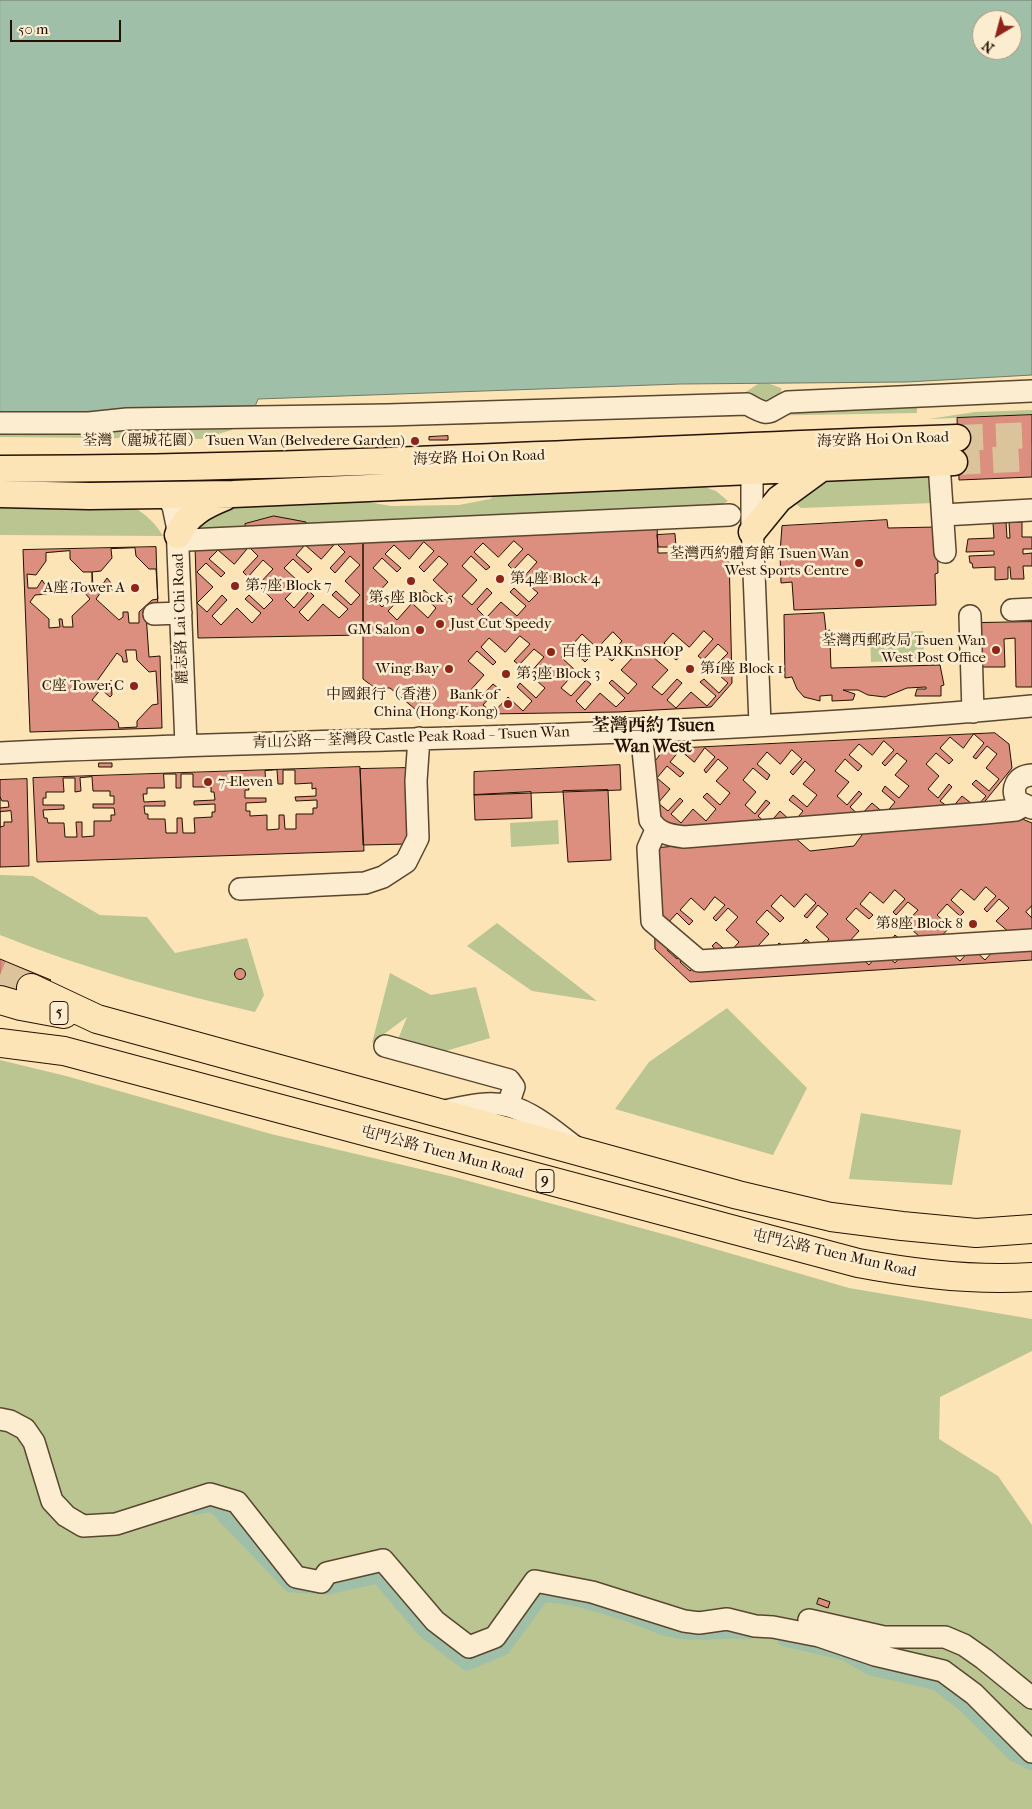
<!DOCTYPE html>
<meta charset="utf-8">
<style>
body{margin:0}
#map{position:relative;width:1032px;height:1809px;overflow:hidden;background:#fce4b7;font-family:"IM FELL French Canon",serif}
canvas{display:block}
.north{position:absolute;left:972px;top:10px;width:50px;height:50px;box-sizing:border-box;background:#fdedd0;border:1px solid #a6957d;border-radius:50%;rotate:217deg;font-size:14px;font-weight:700;line-height:20px;text-align:center;color:#231200}
.north::after{content:'';display:block;margin:auto;width:18px;height:22px;background:#8f2418;clip-path:polygon(50% 0,100% 100%,50% 72%,0 100%)}
.scale{position:absolute;left:10px;top:20px;width:111px;height:22px;box-sizing:border-box;border:2px solid #231200;border-top:0;padding-left:6px;font-size:15px;line-height:18px;white-space:nowrap;color:#231200;-webkit-text-stroke:4px #fdedd0;paint-order:stroke}
</style>
<div id="map">
<canvas width="1032" height="1809"></canvas>
<div class="north">N</div>
<div class="scale">50 m</div>
</div>
<script>
const g = document.querySelector('canvas').getContext('2d');
g.lineJoin = 'round';
function fillPath(path, color) {
  g.fillStyle = color;
  g.fill(path, 'evenodd');
}
function stroke(path, color, width, dash) {
  g.strokeStyle = color;
  g.lineWidth = width;
  g.lineCap = dash ? 'butt' : 'round';
  g.setLineDash(dash || []);
  g.stroke(path);
}
function label(font, color, halo, rows, align = 'center') {
  g.font = font + ' "IM FELL French Canon","Noto Serif TC",serif';
  g.lineWidth = 5;
  g.setLineDash([]);
  g.textBaseline = 'middle';
  g.strokeStyle = halo;
  g.fillStyle = color;
  for (const [text, x, y, turn = 0] of rows) {
    g.save();
    g.translate(x, y);
    g.rotate((+turn || 0) * Math.PI / 180);
    g.textAlign = isNaN(turn) ? turn : align;
    if (halo) g.strokeText(text, 0, 0);
    g.fillText(text, 0, 0);
    g.restore();
  }
}
fillPath(new Path2D(`
 M758,384H770L781,388L783,405L747,400L744,393Z
 M917,403V413L692,417L460,425L459,418L829,411Z
 M1032,410V415L929,419L975,412Z
 M231,422L232,430L201,439L0,437V429Z
 M933,475L934,503L801,508L794,502L811,487L830,481Z
 M696,484L716,491L728,501L714,509L189,533L216,508L339,497L391,506L459,505L490,499L500,490Z
 M0,506L133,507C147,515 155,523 163,536L0,535Z
 M923,631L924,660L871,662L870,633Z
 M558,820L559,844L511,847L510,823Z
 M0,875L33,876L100,915L147,917L175,953L247,938L264,995L255,1012C168,992 83,968 0,935Z
 M497,923L597,1001L532,991L467,946Z
 M390,973L431,995L476,987L490,1038L415,1060L392,1054L407,1017L372,1043Z
 M727,1008L807,1088L773,1155L615,1109L649,1062Z
 M0,1060L66,1076L271,1134L454,1177L674,1237L849,1288L1032,1319V1351L940,1397L939,1439L998,1476L1032,1525V1809H0Z
 M861,1113L961,1130L952,1185L849,1179Z`), '#bac592');
const water = new Path2D(`
 M0,0H1032V375L907,382L680,384L258,399L253,412L0,419ZM982,20H1012V50H982Z`);
fillPath(water, '#a0bfa8');
stroke(water, '#6e7a65', 1);
stroke(new Path2D(`
 M196,1507L213,1504L291,1585L328,1587L378,1576L425,1631L467,1663L503,1648L542,1595C571,1595 600,1605 628,1614C641,1618 654,1625 668,1629C695,1636 721,1629 748,1632
 M785,1639L845,1653L871,1668L937,1683L964,1704L1014,1754L1032,1763`), '#a0bfa8', 15);
const building = new Path2D(`
 M1032,415V477L959,480L957,418Z
 M354,436H361L362,441L354,442Z
 M448,436V440H429V437Z
 M274,516L306,522L307,542H363V635L198,638L195,546L247,544L245,524Z
 M887,520L888,528L937,527L938,573L935,574L936,605L794,610L792,582L781,583L780,553L782,526Z
 M1006,522L1007,538H1010L1009,522H1022V537H1032V549H1023V554L1032,553V566H1023L1024,579H1011L1010,567H1008V579L995,580V567L973,568L972,563H970L969,556L994,555V551L966,552L968,539L994,538L993,523Z
 M657,526L658,553L729,552L732,683L711,707L618,712L422,715L390,688H375L363,679V542Z
 M675,534L676,547H658L657,535Z
 M514,541L523,549L508,565L513,570L528,554L537,562L522,579L538,593L529,602L514,588L510,592L526,606L517,616L501,602L486,618L477,609L492,593L487,588L472,605L462,596L477,580L462,566L471,556L486,570L490,567L474,552L483,543L498,557Z
 M424,542L434,551L419,567L424,572L439,556L448,564L433,580L449,595L440,604L424,590L421,594L436,608L428,618L412,603L397,620L388,611L403,595L398,590L382,607L373,598L388,582L373,568L382,558L397,572L401,568L385,554L394,545L409,559Z
 M336,543L345,552L330,568L335,573L350,556L360,565L345,581L360,595L351,605L336,591L332,595L348,609L339,618L323,604L308,621L299,612L314,596L309,591L294,608L285,599L300,583L284,568L293,559L308,573L312,569L296,555L305,545L321,559Z
 M156,547L158,613L146,614L149,657L160,656L162,728L30,732L23,550Z
 M249,547L258,556L243,572L248,577L263,560L273,569L258,585L273,600L264,609L249,595L245,599L261,613L252,623L237,608L221,625L212,616L227,600L222,595L207,612L197,603L213,587L197,572L206,563L221,577L225,573L209,559L218,550L234,564Z
 M135,548L136,556L149,569H156L158,599L152,600L139,612V623H129L128,612H123V617L119,620L96,599L101,592L112,591L111,583L107,578L102,585L93,586L92,572L101,571L112,558L111,549Z
 M70,551V559L83,572H92V586H83L79,582L72,588V593L84,592L90,599L72,616L73,627H63L62,619H59L60,627L49,628V619L30,602L35,595L47,594L46,586L42,580L37,588H28L27,574L36,575L46,561V553Z
 M824,613L826,631L830,630V635H839L842,638L840,642H830L831,668L940,665L944,685L941,686V696H915L917,689H926V687L907,688L885,697L868,695L858,690H843L855,694L853,700L832,701V695L820,696V701L804,697L797,689L792,677L785,678L784,615Z
 M1032,622V687H1016L1015,638L1004,639L1005,667H979L978,623Z
 M704,631L713,639L698,656L703,660L718,644L728,653L712,669L728,683L719,693L704,679L700,682L716,696L707,706L691,692L676,708L667,700L682,683L677,679L662,695L652,687L668,670L652,656L661,646L676,660L680,657L664,643L673,633L689,647Z
 M613,632L622,641L607,657L612,661L627,645L636,654L621,670L637,684L628,694L612,680L609,683L625,698L616,707L600,693L585,710L576,701L591,684L586,680L571,696L561,688L576,671L561,657L570,648L585,662L589,658L573,644L582,634L597,648Z
 M520,636L530,644L514,661L519,665L534,649L544,657L529,674L545,688L536,698L520,683L517,687L532,701L523,711L508,697L493,713L483,705L498,688L493,684L478,700L469,692L484,675L468,661L477,651L493,665L496,662L481,647L489,638L505,652Z
 M126,650H136L137,660L149,672L156,671L158,704L152,705L137,721V727L119,728L118,722L92,700L101,689L110,697L112,695L111,680L109,683H100L97,681L117,653L122,657L123,662H127Z
 M995,733L1009,744L1012,768L977,811L679,831L654,812L650,768L664,749Z
 M974,734L984,743L973,757L976,759L987,746L997,754L986,768L999,779L989,791L976,780L972,784L986,796L976,807L962,796L951,809L940,801L952,787L949,784L938,798L928,789L939,776L926,764L936,753L949,764L953,760L940,748L950,737L963,748Z
 M884,741L894,750L882,763L885,766L897,753L907,761L895,775L909,786L899,798L885,786L882,791L895,802L885,814L872,803L860,816L850,807L862,794L859,791L847,805L837,796L849,782L835,771L845,759L858,771L862,766L849,755L859,744L872,755Z
 M705,748L715,757L704,770L706,773L718,759L728,768L716,781L730,793L720,805L707,793L703,797L716,809L706,821L693,809L681,823L671,814L683,801L680,798L668,811L658,803L670,789L657,778L667,766L680,777L684,773L670,762L680,750L694,762Z
 M792,750L802,759L790,772L793,775L805,761L815,770L803,784L817,795L807,807L793,795L789,800L803,811L793,823L780,811L768,825L758,816L770,803L766,800L755,814L745,805L756,792L743,780L753,768L767,780L770,775L757,764L767,752L780,764Z
 M99,763H112V767H99Z
 M620,765L621,790L474,795V772Z
 M360,767L364,851L37,862L33,778Z
 M406,768L408,844L363,845L360,769Z
 M277,770L278,784H283V770H295V784L312,783V789L316,788V796L295,797L296,801L317,800V808H313V814H296V829H285L284,815H279V829L267,830V815L250,816V811H246V803L266,802V798H245V790H249L248,785L266,784L265,771Z
 M164,774H176V788H181V774H193V787H211V792H214L215,800L194,801V805L215,804V812H212V817L194,818L195,833H183L182,818H177V833H166L165,819H148V814H145L144,806H165V801L144,802L143,794H147V788H164Z
 M92,777L93,791H110V796H114V804H93V808H114L115,815H111V821H94V836L82,837V822H76L77,837H65L64,823H48L47,818H44L43,810L64,809V805H43V798H46V792H64L63,778H75V792L81,791L80,778Z
 M27,779L29,866L0,867V780Z
 M608,790L611,860L568,862L563,791Z
 M531,792L532,818L475,820L474,795Z
 M0,797L2,801H8L9,807L0,808Z
 M11,811L12,822H4V826L0,827V812Z
 M1015,816L1032,823V960L690,982L655,949L653,848L793,836L810,851L854,846L867,828Z
 M986,887L996,896L984,909L987,912L999,899L1009,908L996,921L1010,933L999,944L986,932L982,936L996,948L985,960L972,948L960,961L937,941L950,927L937,915L947,904L960,916L964,912L951,900L961,889L974,900Z
 M895,890L905,899L893,912L896,915L908,902L918,910L905,924L919,936L909,947L895,935L892,939L905,951L895,963L881,951L869,965L847,944L859,931L846,919L856,908L869,919L873,915L860,904L870,892L883,903Z
 M806,894L816,903L804,916L807,918L818,905L828,914L816,927L829,939L819,951L806,939L802,943L815,955L805,966L792,954L780,967L770,958L782,945L779,943L767,956L757,947L769,934L756,922L767,910L780,922L784,918L771,906L781,895L794,907Z
 M715,897L725,905L713,918L716,921L728,908L738,917L726,930L739,942L729,953L716,942L712,946L725,958L702,957L690,971L680,962L692,948L689,946L677,959L667,950L679,937L666,925L677,913L689,925L693,921L680,910L691,898L704,910Z
 M1032,906V918L1026,912Z
 M0,959L51,980L19,996L0,988Z
 M234.5 974a5.5 5.5 0 1 1 11 0a5.5 5.5 0 1 1-11 0Z
 M819,1598L830,1602L828,1608L817,1604Z`);
fillPath(building, '#dc8e7f');
stroke(building, '#231200', 1);
stroke(new Path2D(`
 M957,438L1032,435
 M954,462L1032,458`), '#dbc49c', 26, [26, 13]);
stroke(new Path2D(`
 M0,975L31,988`), '#dbc49c', 28, [28, 14]);
const minor = new Path2D(`
 M0,423H89L127,419L388,415L747,404C771,418 767,412 788,402L1032,391
 M752,455V522L760,724
 M939,463L945,552
 M166,495L173,506L177,525L186,745
 M943,515L1032,510
 M188,540L730,515
 M1012,610L1032,609
 M154,614L181,613
 M970,616L973,712
 M641,730L650,820C658,833 668,835 684,837L985,813L1016,810L1023,806
 M0,753C344,737 689,739 1032,706
 M1032,775C1016,776 1010,789 1018,802L1032,808
 M656,830L648,848L652,921L699,961L1032,940
 M240,889L365,883L383,877L406,862L418,838L416,781L419,738
 M385,1046L509,1080L514,1087L508,1105
 M439,1112C460,1108 487,1100 509,1106C534,1113 555,1132 575,1147
 M0,1419L10,1421L25,1429L34,1442L52,1501L66,1516L83,1526L116,1524L210,1494L237,1502L296,1577L321,1582L327,1573L383,1560L435,1621L469,1647L495,1637L535,1581L592,1592L684,1621L699,1623L727,1619L755,1626L773,1627L819,1636L875,1655L943,1671L974,1694L1032,1752
 M809,1620L884,1637H945L964,1645L984,1659L1032,1698`);
const major = new Path2D(`
 M0,469C319,469 638,449 957,438
 M0,494L89,496L233,494L954,462
 M752,532L779,499L820,469
 M178,535C187,514 205,505 225,497`);
const highway = new Path2D(`
 M31,988L97,1019L738,1195L831,1217L902,1226L976,1233L1032,1229
 M0,1000L21,1006L64,1014
 M0,1043L64,1051L858,1263C916,1274 973,1281 1032,1277`);
stroke(minor, '#59462e', 24);
stroke(major, '#231200', 29);
stroke(highway, '#231200', 30);
stroke(minor, '#fdedd0', 21);
stroke(major, '#fce4b7', 26);
stroke(highway, '#fce4b7', 28);
for (const [x, y, r, color] of [
 [415,441,5,"#8f2418"],
 [859,563,5,"#8f2418"],
 [500,579,5,"#8f2418"],
 [411,581,5,"#8f2418"],
 [235,586,5,"#8f2418"],
 [135,588,5,"#8f2418"],
 [440,624,5,"#8f2418"],
 [420,630,5,"#8f2418"],
 [996,650,5,"#8f2418"],
 [551,652,5,"#8f2418"],
 [449,669,5,"#8f2418"],
 [690,669,5,"#8f2418"],
 [506,674,5,"#8f2418"],
 [134,686,5,"#8f2418"],
 [508,704,5,"#8f2418"],
 [208,782,5,"#8f2418"],
 [973,924,5,"#8f2418"]
]) {
  const dot = new Path2D();
  dot.arc(x, y, r, 0, 2 * Math.PI);
  g.fillStyle = color;
  g.fill(dot);
  stroke(dot, '#fdedd0', 2);
}
for (const [x, y, w] of [
 [59,1013,18],
 [545,1181,18]
]) {
  const box = new Path2D();
  box.roundRect(x - w / 2, y - 11.5, w, 23, 4);
  g.fillStyle = '#fdedd0';
  g.fill(box);
  stroke(box, '#231200', 1);
}
label('bold 14px', '#231200', null, [
 ["5",59,1013],
 ["9",545,1181]
]);
label('15px', '#231200', '#fdedd0', [
 ["海安路 Hoi On Road",883,440,-2],
 ["海安路 Hoi On Road",479,458,-2],
 ["麗志路 Lai Chi Road",181,619,-92],
 ["青山公路－荃灣段 Castle Peak Road – Tsuen Wan",411,738,-2],
 ["屯門公路 Tuen Mun Road",442,1153,15],
 ["屯門公路 Tuen Mun Road",834,1254,13]
]);
label('15px', '#231200', '#fdedd0', [
 ["荃灣（麗城花園） Tsuen Wan (Belvedere Garden)",405,441],
 ["荃灣西約體育館 Tsuen Wan",849,554],
 ["West Sports Centre",849,571],
 ["第4座 Block 4",510,579,"left"],
 ["第7座 Block 7",245,586,"left"],
 ["A座 Tower A",125,588],
 ["第5座 Block 5",411,598,"center"],
 ["Just Cut Speedy",450,624,"left"],
 ["GM Salon",410,630],
 ["荃灣西郵政局 Tsuen Wan",986,641],
 ["West Post Office",986,658],
 ["百佳 PARKnSHOP",561,652,"left"],
 ["Wing Bay",439,669],
 ["第1座 Block 1",700,669,"left"],
 ["第3座 Block 3",516,674,"left"],
 ["C座 Tower C",124,686],
 ["中國銀行（香港） Bank of",498,695],
 ["China (Hong Kong)",498,712],
 ["7-Eleven",218,782,"left"],
 ["第8座 Block 8",963,924]
], 'right');
label('bold 18px', '#231200', '#fdedd0', [
 ["荃灣西約 Tsuen",653,727],
 ["Wan West",653,748]
]);
</script>
